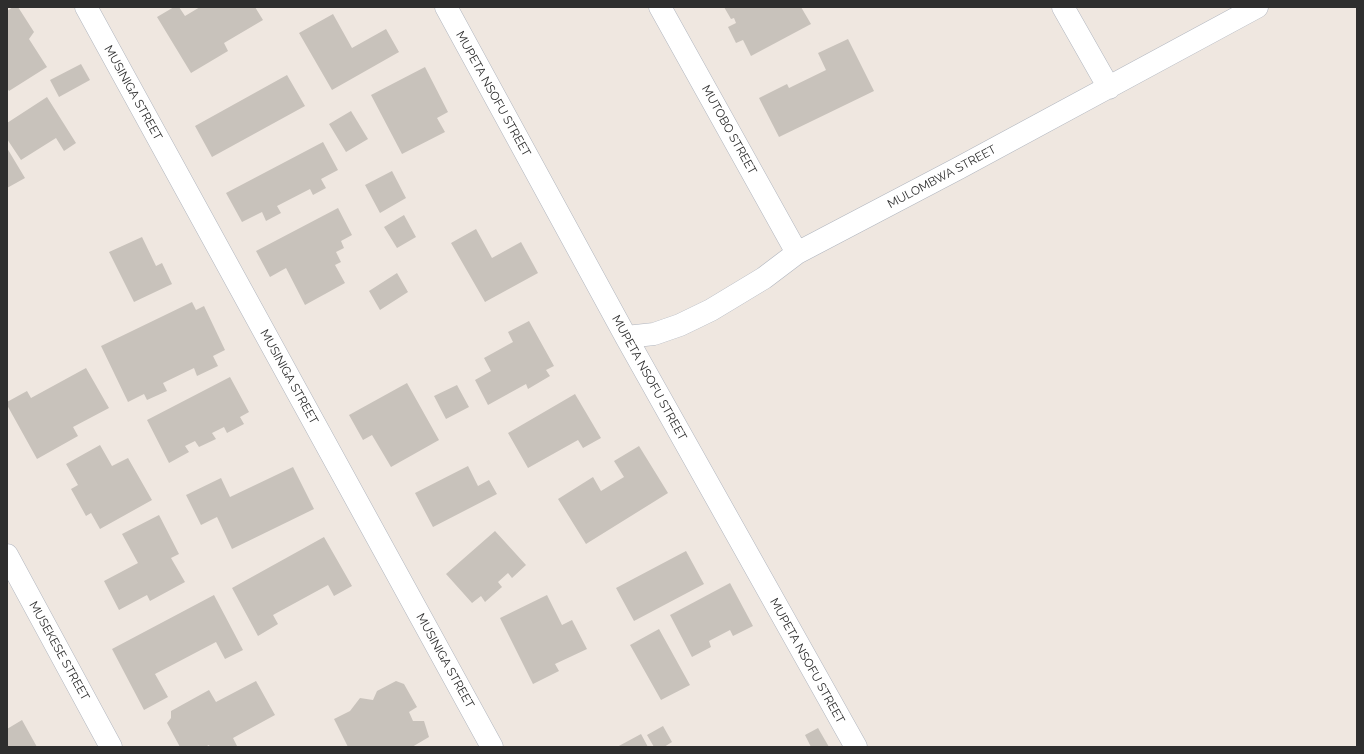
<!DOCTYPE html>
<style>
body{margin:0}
#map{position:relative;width:1364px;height:754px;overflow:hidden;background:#efe7e0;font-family:Raleway,sans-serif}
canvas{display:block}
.frame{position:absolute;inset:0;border:8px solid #2e2e2e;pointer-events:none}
</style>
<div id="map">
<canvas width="1364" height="754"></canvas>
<div class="frame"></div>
</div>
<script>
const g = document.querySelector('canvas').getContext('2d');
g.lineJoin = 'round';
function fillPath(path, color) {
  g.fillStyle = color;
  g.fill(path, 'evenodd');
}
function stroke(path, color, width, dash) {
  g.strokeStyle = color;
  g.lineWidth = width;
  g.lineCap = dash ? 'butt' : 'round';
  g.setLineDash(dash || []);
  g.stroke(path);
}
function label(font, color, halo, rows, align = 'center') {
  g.font = font + ' Raleway,sans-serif';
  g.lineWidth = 3;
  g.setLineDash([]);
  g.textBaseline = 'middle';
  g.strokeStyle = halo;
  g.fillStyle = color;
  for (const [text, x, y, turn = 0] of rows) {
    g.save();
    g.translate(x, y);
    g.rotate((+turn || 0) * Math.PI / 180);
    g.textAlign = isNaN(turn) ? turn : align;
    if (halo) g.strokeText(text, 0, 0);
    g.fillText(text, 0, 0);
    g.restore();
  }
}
fillPath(new Path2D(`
 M13,7H18L34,32L29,39L47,67L9,91L7,88V11Z
 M174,7H179L185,16L200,7H255L263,20L224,43L228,51L191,73L157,17Z
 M724,7H801L811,24L751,56L743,40L736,43L728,27L736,23L734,18L731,19Z
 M333,14L352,48L386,29L399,52L332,90L299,33Z
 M848,39L874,91L779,137L759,98L787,84L789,88L826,70L818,53Z
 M81,64L90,80L59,97L50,80Z
 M425,67L448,112L437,118L445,132L402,154L371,95Z
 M287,75L305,106L212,157L195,126Z
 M47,97L76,143L64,151L56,138L21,160L7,139V123Z
 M351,111L368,139L346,152L329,124Z
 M323,142L338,170L321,179L326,188L313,195L310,189L277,206L281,213L266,221L262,212L242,222L226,193Z
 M7,148L25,178L7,188Z
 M392,171L406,198L380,213L365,185Z
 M338,208L352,235L341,241L344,248L336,252L341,262L335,265L345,283L305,305L286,268L270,277L256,251Z
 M404,215L416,237L397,248L384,227Z
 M476,229L492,258L521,242L538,273L485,302L451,243Z
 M142,237L156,266L162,263L172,284L134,302L109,252Z
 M397,273L408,292L380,310L369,291Z
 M192,302L196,310L204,306L225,350L213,356L218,366L197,376L194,368L163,383L167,391L147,400L144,394L128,402L101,346Z
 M529,321L554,366L546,370L550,376L528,389L526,384L488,405L475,380L491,371L484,358L513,342L508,332Z
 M86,368L109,408L73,427L78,436L37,459L7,405V402L27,391L31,398Z
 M230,377L249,412L240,417L244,424L227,433L224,427L212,433L216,439L199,447L195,441L185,446L189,452L169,463L147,420Z
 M407,383L439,440L391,467L372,435L363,440L349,415Z
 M457,385L469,407L446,419L434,396Z
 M575,394L601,438L583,448L578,440L528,468L508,433Z
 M100,445L112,466L128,458L152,500L100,529L91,513L86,516L71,489L78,485L66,464Z
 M639,446L668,493L586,544L558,499L593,477L601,491L624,477L614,461Z
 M468,466L478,486L489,480L497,494L433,527L415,493Z
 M293,467L314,509L232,549L217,517L201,525L186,495L221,478L230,497Z
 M159,515L179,554L171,558L185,582L150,601L147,595L119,610L104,581L138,563L122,534Z
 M495,531L526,565L512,578L508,573L498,582L502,587L485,602L481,596L472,603L446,574Z
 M324,537L352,586L334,596L328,585L273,615L278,624L258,636L232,588Z
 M686,551L704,584L634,621L616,588Z
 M730,583L753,626L733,636L730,630L709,641L711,647L692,657L670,615Z
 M214,595L243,650L225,659L216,642L155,674L168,697L144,710L112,649Z
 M547,595L562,625L572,620L587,649L555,664L559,671L533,684L500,618Z
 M659,629L690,685L661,700L630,645Z
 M256,681L275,715L233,738L237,746L235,747H210L209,745L205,747H180L167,723L171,718V711L209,690L216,702Z
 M396,681L404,684L417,707L409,712L413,721H424L429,737L412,747H348L334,719L350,711L360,698L373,700L377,691Z
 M22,720L37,747H7V729Z
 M663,726L672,742L664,747H654L647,735Z
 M818,728L829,747H811L805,735Z
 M641,734L648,747H617Z`), '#c8c2bb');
const minor = new Path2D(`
 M86,7L492,747
 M446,7L626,337L856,747
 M660,7L797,253
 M1063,7L1109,88
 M626,337L654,334L680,325L711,310L764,278L797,253L959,168L1257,7
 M7,555L111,747`);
stroke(minor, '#b0b5be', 23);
stroke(minor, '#fff', 22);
label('12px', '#2e2e2e', '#fff', [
 ["MUSINIGA STREET",133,93,61],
 ["MUPETA NSOFU STREET",493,94,61],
 ["MUTOBO STREET",729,130,61],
 ["MULOMBWA STREET",942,177,-28],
 ["MUSINIGA STREET",289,377,61],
 ["MUPETA NSOFU STREET",649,378,61],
 ["MUSEKESE STREET",59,651,61],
 ["MUSINIGA STREET",445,661,61],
 ["MUPETA NSOFU STREET",807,661,61]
]);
</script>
